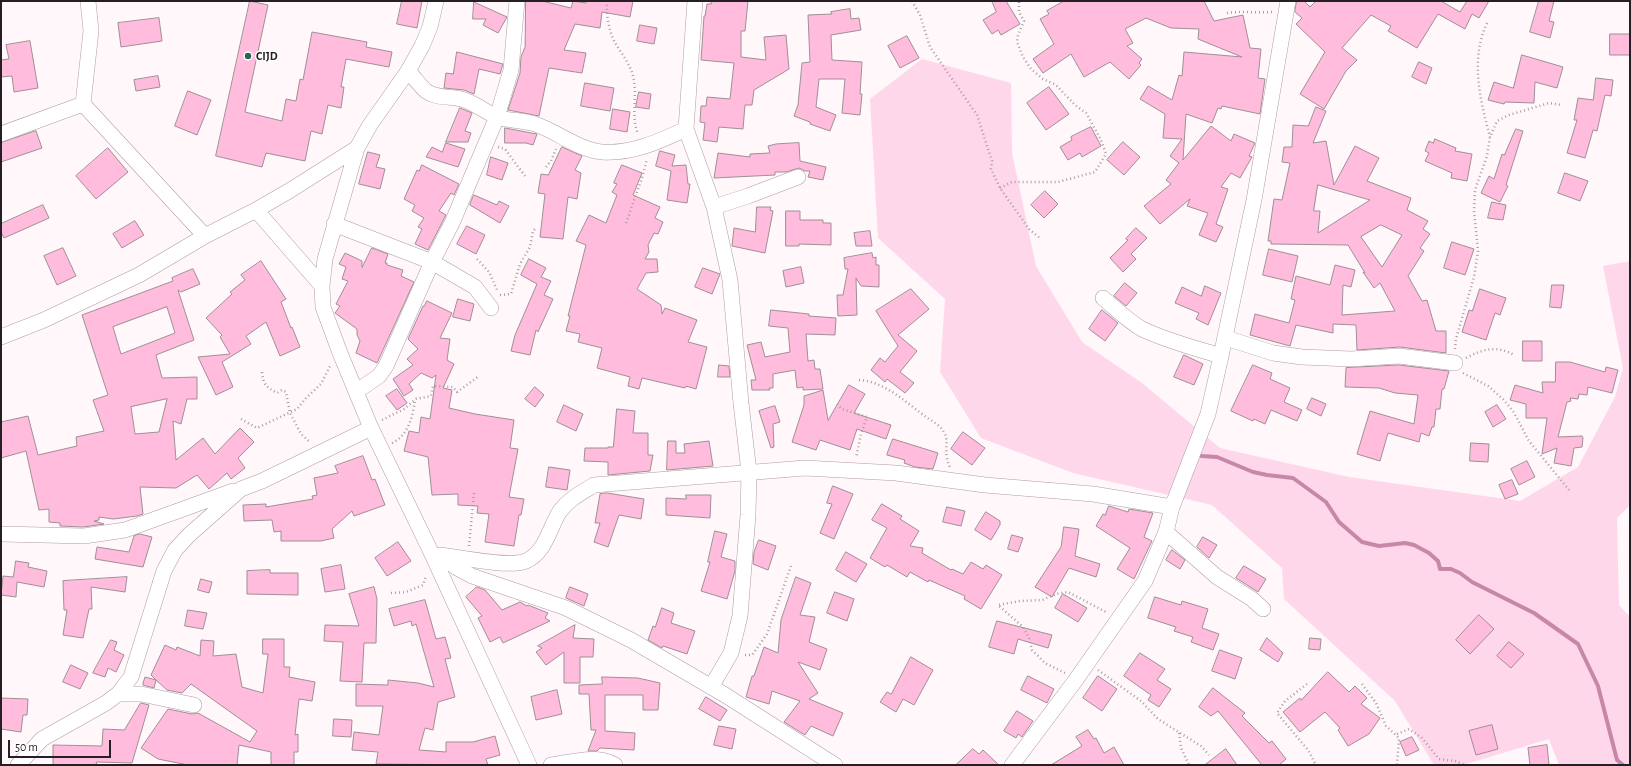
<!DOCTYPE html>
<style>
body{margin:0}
#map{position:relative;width:1631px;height:766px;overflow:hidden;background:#fff7fa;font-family:"Alegreya Sans",sans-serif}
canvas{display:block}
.frame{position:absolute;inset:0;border:2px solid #251e22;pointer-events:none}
.scale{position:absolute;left:8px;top:740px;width:103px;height:18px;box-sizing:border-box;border:2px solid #251e22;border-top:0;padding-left:5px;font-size:12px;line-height:14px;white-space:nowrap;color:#251e22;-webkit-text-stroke:3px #fff;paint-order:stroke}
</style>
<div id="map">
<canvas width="1631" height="766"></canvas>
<div class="frame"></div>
<div class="scale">50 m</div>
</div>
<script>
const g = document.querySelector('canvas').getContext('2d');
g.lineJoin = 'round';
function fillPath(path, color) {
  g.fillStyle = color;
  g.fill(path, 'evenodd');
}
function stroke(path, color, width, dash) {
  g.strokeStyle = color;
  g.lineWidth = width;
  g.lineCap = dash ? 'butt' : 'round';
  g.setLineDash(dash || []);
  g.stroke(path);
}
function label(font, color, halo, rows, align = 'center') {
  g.font = font + ' "Alegreya Sans",sans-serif';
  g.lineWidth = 3;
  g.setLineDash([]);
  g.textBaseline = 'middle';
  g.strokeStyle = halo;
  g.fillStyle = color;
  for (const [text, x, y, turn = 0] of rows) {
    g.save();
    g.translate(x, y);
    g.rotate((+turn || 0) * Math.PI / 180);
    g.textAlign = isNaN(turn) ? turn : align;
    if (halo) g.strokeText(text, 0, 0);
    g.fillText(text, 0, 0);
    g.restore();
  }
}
fillPath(new Path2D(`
 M922,59L1011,83L1012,153L1036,266L1082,342L1142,383L1220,448L1349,477L1520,501L1578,467L1615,397L1623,368L1603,266L1630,261V505L1617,518L1619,605L1630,617V765H1559L1549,739L1463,765H1434L1395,701L1284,599L1282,568L1212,505L1073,473L981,438L940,372L945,299L878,238L870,99Z`), '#ffd7ea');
stroke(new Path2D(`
 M1201,456L1217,457L1253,472L1267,475L1293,478L1326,502L1339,522L1362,542L1379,546L1405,543L1414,545L1429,553L1438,561L1440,569H1451L1460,573L1472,582L1534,613L1578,644L1598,686L1617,760L1623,765`), '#c788a8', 4);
const building = new Path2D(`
 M250,1L268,5L245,112L282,121L286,99L296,101L300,79L303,80L312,32L367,42L366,47L392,52L389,67L346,59L341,87H344L341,108L328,105L322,134L311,131L305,161L266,153L262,167L216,156Z
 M402,1H422L417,28L397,24Z
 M526,1H542L571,8L573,1L586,3L587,1H633L630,17L602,12L600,28L575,24L564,50L586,53L582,73L549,68L539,116L508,110L520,73L521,57L525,47Z
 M711,1H748L745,31H741V57L766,60L764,37L786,35L789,69L754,90L752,105H745L743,129L719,127L717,142L703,140L705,123L700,122L701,106H706L707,97L730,99L734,63L701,60L704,16H705L707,4H711Z
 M992,1H1006L1020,24L1001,35L998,30L992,34L983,20L996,12Z
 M1064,1H1204L1214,21L1243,15L1250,48L1261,49L1258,78L1265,79L1260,114L1222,106L1221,109L1218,108L1212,123L1186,114L1183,160L1211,126L1231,141L1234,134L1255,143L1249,156L1252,157L1240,178L1231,173L1221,187L1228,189L1216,224L1223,227L1216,242L1199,235L1208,213L1187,206L1190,199L1160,224L1144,206L1171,184L1166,180L1179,163L1170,156L1182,139L1163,138L1165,114L1140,99L1148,86L1172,100L1179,75L1182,76L1184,52L1242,57L1198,39L1199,29L1171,28L1146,18L1125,29L1133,43L1127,46L1142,59L1139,63L1141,65L1129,79L1110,62L1084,77L1071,54L1043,73L1033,59L1054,44L1040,19L1049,14L1047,11Z
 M1297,1H1304L1310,7L1316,1H1441L1460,12L1467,1H1489L1479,18L1472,14L1465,29L1438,14L1417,48L1388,31L1391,26L1371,15L1342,48L1357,60L1346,71L1324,109L1300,94L1325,52L1296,24L1302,18L1295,12Z
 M1539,1H1554L1549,21L1554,22L1550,38L1530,32Z
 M474,2L507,17L498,33L483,25L486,19H473Z
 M850,9L851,19L859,18L861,30L831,35L832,60L862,62L860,94H862L860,115L842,113L845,79H819L816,107L836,115L830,131L810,124V122L794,116L798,105L802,63L810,62L808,15L832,14L831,12Z
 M159,18L162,41L121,47L118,23Z
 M640,25L657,28L654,44L637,41Z
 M1610,34H1630V55H1610Z
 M907,36L919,58L900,68L888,46Z
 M30,41L38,88L14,92L12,76L1,77V60L9,59L6,45Z
 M457,52L503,64L500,74L479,69L474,94L464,90L444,88L446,73L453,74Z
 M1522,55L1563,67L1557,88L1535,82L1534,103L1505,102L1504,104L1488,100L1494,82L1513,88Z
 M1419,62L1432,68L1426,84L1412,77Z
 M158,76L160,87L136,91L134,80Z
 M1596,78L1613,80L1611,96L1605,95L1597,131L1593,130L1585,158L1567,153L1577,120H1574L1578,98L1593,100Z
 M585,83L614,88L610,111L581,106Z
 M1049,87L1069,114L1046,130L1027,103Z
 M188,91L211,100L197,135L175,126Z
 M639,92L651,94L649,109L636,107Z
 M1316,107L1326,111L1313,143L1326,141L1334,185L1355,146L1379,158L1367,181L1411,198L1407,210L1428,221L1423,229L1430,234L1420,248L1424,251L1408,276L1422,301L1427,300L1436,331H1446V353L1400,347L1357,350L1356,325L1333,324V333L1296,325L1290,346L1250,335L1255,314L1289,323L1295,300L1291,299L1296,276L1330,285L1335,265L1355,270L1351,287L1343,285L1342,315L1395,311L1380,283L1374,288L1363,272L1365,273L1348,245L1271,244V241H1268L1274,199L1282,200L1290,163L1282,162L1284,147H1292L1293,125L1308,126ZM1318,185L1335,190L1370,200L1318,233L1320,211H1314ZM1381,225L1402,235L1382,267L1361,237Z
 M460,108L472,113L465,131L471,133L468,142H446Z
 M613,109L630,112L627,132L610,129Z
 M1091,127L1101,146L1082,157L1080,153L1068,160L1060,147L1072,140L1071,137Z
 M505,128L537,134L533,145L526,143H505Z
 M1516,129L1523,131L1506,185L1508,186L1500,202L1481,193L1489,176L1494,179L1502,154L1504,155Z
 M36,131L42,148L1,162V143Z
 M1435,139L1456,148L1455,151L1472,154L1467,181L1451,178L1452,173L1425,161L1429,153L1425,151L1429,141L1433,143Z
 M1123,142L1140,157L1124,175L1107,160Z
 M446,143L465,149L458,167L426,157L432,147L442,152Z
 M799,143L800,161L826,167L823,180L808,177L810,171H805L799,168L786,172H775V175L714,178L718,153L750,157V154L770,153L768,146L776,144Z
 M562,147L582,156L575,170L581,173L577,199L568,197L563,239L540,237L545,194L538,193L541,174L548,175Z
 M108,148L128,172L96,199L76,176Z
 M660,151L675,155L672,166L686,165L688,184H690L687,203L667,200L671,171L656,166Z
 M368,152L380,155L376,167L385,169L380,189L359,184Z
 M491,157L508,163L502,180L487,175Z
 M422,165L459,184L454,195L451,193L439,211L446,215L428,250L415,244L422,229L418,227L424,218L412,211L415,205L404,199L417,170L419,171Z
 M622,165L642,173L633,195L660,207L655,218L663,222L658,234L654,233L648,245L649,252L645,259H657L658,272L646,273L637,289L661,305L662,314L665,308L697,320L688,342L707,347L696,389L686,386L685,388L642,378L639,389L628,386L630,377L597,368L602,348L578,342L580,334L566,331L570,316H568L586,245L576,241L589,215L606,223L617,195L612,192L617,184L614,183Z
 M1565,173L1588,181L1580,201L1558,193Z
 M1045,191L1058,204L1044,218L1031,205Z
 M474,195L497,205L499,201L509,206L500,223L470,205Z
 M1492,202L1506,205L1503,220L1488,218Z
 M43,205L49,218L4,238L1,232V224Z
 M757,207H771L770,210L773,211L765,253L732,246L734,228L755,232Z
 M786,211H800V220H823V223H831V245L799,244V246H786Z
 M135,221L144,235L122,248L113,234Z
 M467,226L485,235L476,254L457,244Z
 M1136,228L1147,238L1131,254L1136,259L1123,272L1110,258L1128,240L1126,239Z
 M870,231L872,246H856L854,233Z
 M1452,242L1474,249L1465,275L1444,268Z
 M63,248L76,276L57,285L44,256Z
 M372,248L388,254L385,263H387V265L403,270L401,276L414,282L377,363L356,353L360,341L357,335V329L335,313L340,306L336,304L348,281L342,279L346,267L339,264L345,253L362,261V267Z
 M1269,249L1298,256L1292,282L1263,275Z
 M872,253L873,258L876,257V265H879V287L861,286L856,278L857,315L838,316L837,295H843L848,269H845L844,258Z
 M529,259L546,268L541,277L551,281L544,295L553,299L538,332L536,330L530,355L511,351L515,335L537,284L521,275Z
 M261,261L286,299L281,302L291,328L292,327L300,347L280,356L266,322L246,336L251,344L222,362L233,387L216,395L198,357L230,354L220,337L222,335L206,318L232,294L230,292L245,280L241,275Z
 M801,267L804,283L786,287L783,271Z
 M703,268L720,274L712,294L695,287Z
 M193,269L200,284L181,292L178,290L194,340L156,355L162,378L197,377V399H187L181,424L173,421L176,460L203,438L215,454L240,428L254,442L238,458L245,468L231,479L227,473L209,489L197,475L176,488L140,487L143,514L137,516L113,519L99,517V520L94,521L104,524L83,527L60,526V523L49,522V509L39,510L26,451L1,458V422L28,416L38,455L77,446L76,437L104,431L93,400L108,395L82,315L173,281L172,278ZM167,307L175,333L121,354L113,327ZM167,399L159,432L135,434L131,407Z
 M1125,283L1137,293L1126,306L1114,296Z
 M1552,285H1564L1561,308L1550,307Z
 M1205,286L1221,293L1208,325L1196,319L1199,313L1175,303L1182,287L1201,296Z
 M911,289L929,309L898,335L917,351L900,372L914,383L905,393L887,379L885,382L871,370L880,358L885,362L898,346L876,311Z
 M1480,289L1506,298L1500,315L1495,313L1486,340L1462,332L1469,310L1472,311Z
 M458,299L474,304L470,321L453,317Z
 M427,301L452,313L440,338L450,339L447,360L454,364L443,388L452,390L449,408L475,414L514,420L510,448L518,449L509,497L524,499L521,515H519L514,546L485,542L489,514L477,513L478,506L458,505V494L432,495L428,457L404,451L409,431L419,433L421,417L430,419L436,375L432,378L421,373L409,384L413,390L404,396L393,379L413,365L407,359L418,349L408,339L423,306H424Z
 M771,310L809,314V316L836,318L835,335L806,334L808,361L814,360L815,369H820L823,389L803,390V387L797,388L795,370L773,374V388H769L770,390H752L751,380H756L747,345L761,342L765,357L790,352L788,328L769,326Z
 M1102,310L1118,323L1105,341L1089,329Z
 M1523,341H1542V361H1523Z
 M1184,355L1203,364L1194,385L1174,377Z
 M1556,362H1570L1605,372L1606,367L1618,370L1612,393L1588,387L1587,395L1579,394L1578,399L1570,398L1571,401L1567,402L1558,437L1582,436L1583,438L1582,447L1574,448L1571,466L1554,463L1557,448L1542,454L1547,418H1526V404L1510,400L1515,385L1543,393L1542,382H1555Z
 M719,365L729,366L730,377H718Z
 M1253,365L1272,373L1270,379L1290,388L1284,402L1302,410L1297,421L1271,410L1265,424L1254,419L1253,421L1231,411Z
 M1399,365L1449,371L1444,389H1442L1440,409H1436L1434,427H1432L1429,436L1421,433L1419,442L1388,433L1380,461L1357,454L1370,411L1414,424L1418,395L1395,393L1379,388L1345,387L1346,368Z
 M849,385L865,394L854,413L891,425L886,439L857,429L850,450L820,440L816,450L792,442L804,405V396L823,390L828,420Z
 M535,387L544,395L535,407L525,399Z
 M397,389L407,403L397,410L386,396Z
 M1312,398L1326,404L1321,416L1307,409Z
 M564,405L583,414L576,431L557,422Z
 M1497,405L1506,419L1493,427L1485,412Z
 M775,406L780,422L773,424L774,447L771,448L759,411Z
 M617,409L635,411L633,433H648V455H653L650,471L608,475V462L584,461L585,448H608V447H613Z
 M963,432L985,448L972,465L951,449Z
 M893,439L938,453L933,469L915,467L904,463L905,460L887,455Z
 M668,441H676V453H685L684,444L709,441L713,466L667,470Z
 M1471,443L1489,444L1488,462L1470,461Z
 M363,456L372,480L375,479L385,505L354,516L352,511L332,529L334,538L321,541H281V531L274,532L272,520L244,521L243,505L266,504V507L313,499L312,496L317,495L314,478L338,473L335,466Z
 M1527,461L1535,477L1519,485L1511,469Z
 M549,467L570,470L567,490L546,487Z
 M1512,480L1518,494L1505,499L1499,485Z
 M833,486L853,494L834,539L820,533L832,504L827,503Z
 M607,493L644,499L641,519L619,515L608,547L594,542L600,523H595L600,494Z
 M686,495H711L710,518L666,515V498L686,499Z
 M882,504L902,516L900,519L919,531L910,546L923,548L922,553L951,570L952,569L963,574L971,562L983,569L986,565L1002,575L981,609L964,599L965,596L929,580L928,582L910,572L907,577L887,565L885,567L870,558L887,528L872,520Z
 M1109,506L1128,512L1129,509L1153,513L1144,537L1152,541L1134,579L1117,569L1130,548L1096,526L1103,514L1105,515Z
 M947,507L965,511L961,526L943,522Z
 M986,512L1000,521V525L991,540L975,530Z
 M1064,527L1079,529L1075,556L1100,564L1096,577L1069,568L1052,597L1035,587L1061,547Z
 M715,531L727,534L721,557L735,561V571L727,599L701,591L710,562H708Z
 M140,534L152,537L143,567L95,559L97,547L129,552L134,536Z
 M1012,535L1023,538L1018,552L1008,549Z
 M1203,537L1217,545L1209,558L1197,547Z
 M759,540L776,546L768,570L753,564L754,552Z
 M398,542L411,561L387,576L375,558Z
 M1172,550L1185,560L1180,569L1166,560Z
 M846,552L867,564L856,582L836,570Z
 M16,561L29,563L28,567L47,571L44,587L17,582L16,597L1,595L3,576L13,577Z
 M341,565L345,589L325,592L321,569Z
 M1244,566L1266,579L1258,592L1236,578Z
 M270,570V573H298V595L247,594V571Z
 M127,577L125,592L91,587L92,609H89L83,638L63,635L67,610H64L63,581Z
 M796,577L811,583L800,615L815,617L809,642L827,649L820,670L798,662L818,693L809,699L843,713L833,736L811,726L805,735L784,722L800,701L772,691L769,704L746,697L752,676H754L764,647L778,653L781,620Z
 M201,579L212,582L209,593L198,590Z
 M374,587L377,599L376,643H364L362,682L340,681L343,642L324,641L325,625L359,626L349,594Z
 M477,587L485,590L502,610L520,602L527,606L528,605L548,613L545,618L550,621L503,643L500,637L490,642L478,618L482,616L466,597Z
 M570,587L588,594L584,606L566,598Z
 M835,592L854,599L847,621L827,613Z
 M1063,594L1087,608L1078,622L1055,608Z
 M1155,597L1181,605L1182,601L1208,609L1202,628L1219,634L1213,650L1191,642L1193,637L1174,631L1176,627L1148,618Z
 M425,600L436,639L445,637L451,658L445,659L455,697L438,702L433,730L425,728L419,750L446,752V742H473L495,736L500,755L486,759L488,765L376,764L378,752L352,750L354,732L379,735L383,706H356V684L388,685V680L418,683L434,687L416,624L412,626L411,621L394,626L389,609Z
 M662,608L674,613L671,623L695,631L687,654L663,646L662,648L648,640L653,626L655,627Z
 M188,610L207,613L203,629L185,626Z
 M1479,615L1494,629L1470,654L1456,640Z
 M997,621L1052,635L1048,648L1018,639L1014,654L989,647Z
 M575,625L573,638L594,639L593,657H580V683H564V652L546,665L536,652L542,648L538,646Z
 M1267,638L1283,653L1278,662L1260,650Z
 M1310,638L1321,639L1320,650L1309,649Z
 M263,639H284V667H290L289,677L315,682L312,701L299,699L295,735L298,734V752H294V765H271V752L239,745L237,765H188L158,759L141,748L168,709L192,714L198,713L250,742L257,731L191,684L182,693L167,690L156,680L154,688L143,685V683L145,677L156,680L151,675L165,645L176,650L177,647L200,656L201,640L214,641L213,656L236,654L242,687L263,693L268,654H263Z
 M111,640L117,642L114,650L124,655L116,672L108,668L105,677L93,673Z
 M1509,642L1524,654L1511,668L1497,656Z
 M1220,650L1242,658L1235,679L1212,671Z
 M1140,653L1165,669L1157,680L1171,689L1159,707L1148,700L1151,695L1124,676Z
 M911,657L933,670L914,705L903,699L896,712L880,702L887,692L891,694Z
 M71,665L88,673L80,689L63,682Z
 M1328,672L1349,692L1355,686L1367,698L1361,704L1380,718L1369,734L1348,746L1338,730L1340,728L1325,712L1300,732L1283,712L1300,698L1301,700Z
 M1028,676L1054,689L1047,703L1021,690Z
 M1098,676L1117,689L1102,711L1083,698Z
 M602,677L638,678L660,683L658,710H643V695H605V731L635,733L634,750L600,748L597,751H588L596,730H591L589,694H579V685L602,684Z
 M1213,688L1245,713L1242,716L1269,743L1272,741L1286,759L1279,765H1262L1218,711L1211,716L1199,707Z
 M557,690L562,714L536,720L531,697Z
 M706,697L727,710L720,721L699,709Z
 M1,698L28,699L27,715H23L21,732L1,729Z
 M141,703L149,705L132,763L96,762L97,765H53V745L102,746L103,729L124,730Z
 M1017,711L1033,721L1022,737L1018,734L1016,738L1004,731Z
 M334,719L352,720L351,737L333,736Z
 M1492,725L1498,749L1476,755L1469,731Z
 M719,726L736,729L732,749L714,745Z
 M1088,730L1094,739L1096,738L1104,753L1114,747L1124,765H1051L1082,746L1076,737Z
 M1412,737L1419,750L1406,756L1400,742Z
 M1547,745L1549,765H1530L1528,748Z
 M973,749L979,754L983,750L999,765H956Z
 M1226,749L1237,765H1205Z`);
fillPath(building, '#ffbcdd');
stroke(building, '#a08e96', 1);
const minor = new Path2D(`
 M88,1L91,31L83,104L205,236
 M436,1L430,27L422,46L408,71L370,125L357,148L325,259L322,286L323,307L340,353L371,428L430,550L529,765
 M695,1L686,129L714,207L730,280L741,403L749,472L748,515L740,616L731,653L711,687
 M408,71C414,77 420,86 426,91C438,100 455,95 467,101C477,105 488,113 497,117C508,121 523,120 535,124C556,131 581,151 602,152C632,154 660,141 686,129
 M1,134L83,104
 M714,207L748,196L798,177
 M256,210L322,286
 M334,224L432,262L475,287L491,308
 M1103,298C1116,309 1128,321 1142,329C1167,341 1195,348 1221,356
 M1,337L44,320L139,275L205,236L256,210L289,191L357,148
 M1226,338L1273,353L1302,357L1351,359L1399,356L1455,363
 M357,391L379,376L386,366L432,262L452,223L497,117L511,70L517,1
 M1166,532L1217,577L1252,599L1263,609
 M1,534L84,536L125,530L233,491
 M440,555C459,557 509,568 526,561C546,552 549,528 560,511C569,499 581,493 594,485L805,468L896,473L985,485L1093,494L1172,507
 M440,555L457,568L472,576L566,608L631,640L725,695L835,765
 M118,694H141L194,705
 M18,765L42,739L106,703L118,694L131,677L164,571L175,550L189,535L241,489L262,481L371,428
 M551,765C573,762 596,754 615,765
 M1012,765L1075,681L1145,581L1166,532L1172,507L1208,414L1221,356L1254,200L1288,1`);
stroke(minor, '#af9ca5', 16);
stroke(new Path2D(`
 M607,1C606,15 609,34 617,46C624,57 632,67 634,81C637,98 631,117 638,134
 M912,1L920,15L930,47L977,115L992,161L991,169L1000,188L1029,229L1041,239
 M1227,13C1242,11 1257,13 1272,12
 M1487,23C1470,59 1480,100 1490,137
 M498,147L505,149L525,176
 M546,167L551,161L556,149
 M1000,188L1012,182H1058L1095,172L1106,154L1101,140L1086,113L1075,105L1056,85L1043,79L1031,69L1023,57L1017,42L1018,35L1024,21L1019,12V1
 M626,223L642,178L647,159
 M477,259L489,272L498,292
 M500,295L511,294L520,264L530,247L533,231L536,228
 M1455,349L1456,339L1474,277L1478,251L1474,211L1475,190L1487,156L1490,137L1497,121L1509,115L1549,103L1561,105
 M1466,358C1483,349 1497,345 1514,355
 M262,372C263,384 266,387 277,393L282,390L286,392L290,413L301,434L310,442
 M1463,373L1488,386L1503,399L1513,411L1529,441L1569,490
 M859,380C887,382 907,404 929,419C935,423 941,426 945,434C949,444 943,453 950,467
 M837,404L842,409L867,417L861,434L856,458
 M241,419L257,428L297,409L307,397L321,384L330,366
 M382,420L404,409L416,399L431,396L433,386L453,387L457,392L479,376
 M392,443C408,436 413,416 415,400
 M469,546L474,493
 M391,593L406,592L423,585L426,576
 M745,655H752L767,634L791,566
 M1098,670L1141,701L1158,719L1201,746L1209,755
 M1065,673L1045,663L1032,650L1029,638L1023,627L998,605L1020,601L1042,600L1056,594L1068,592L1106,612
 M1307,684L1285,701L1277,713L1308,750L1316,765
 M1362,684L1376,703L1386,726L1399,738L1397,765
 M1179,733L1181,748L1189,765
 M1397,734L1409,729L1422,738L1439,759L1455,761L1465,765`), '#a69ea2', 2.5, [1, 3]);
stroke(minor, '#fff', 15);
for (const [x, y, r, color] of [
 [248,56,4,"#296651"]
]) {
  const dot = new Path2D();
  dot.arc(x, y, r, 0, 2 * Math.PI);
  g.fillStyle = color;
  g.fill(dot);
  stroke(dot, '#fff', 1.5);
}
label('bold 12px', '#251e22', '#fff', [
 ["CIJD",256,56]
], 'left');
</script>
